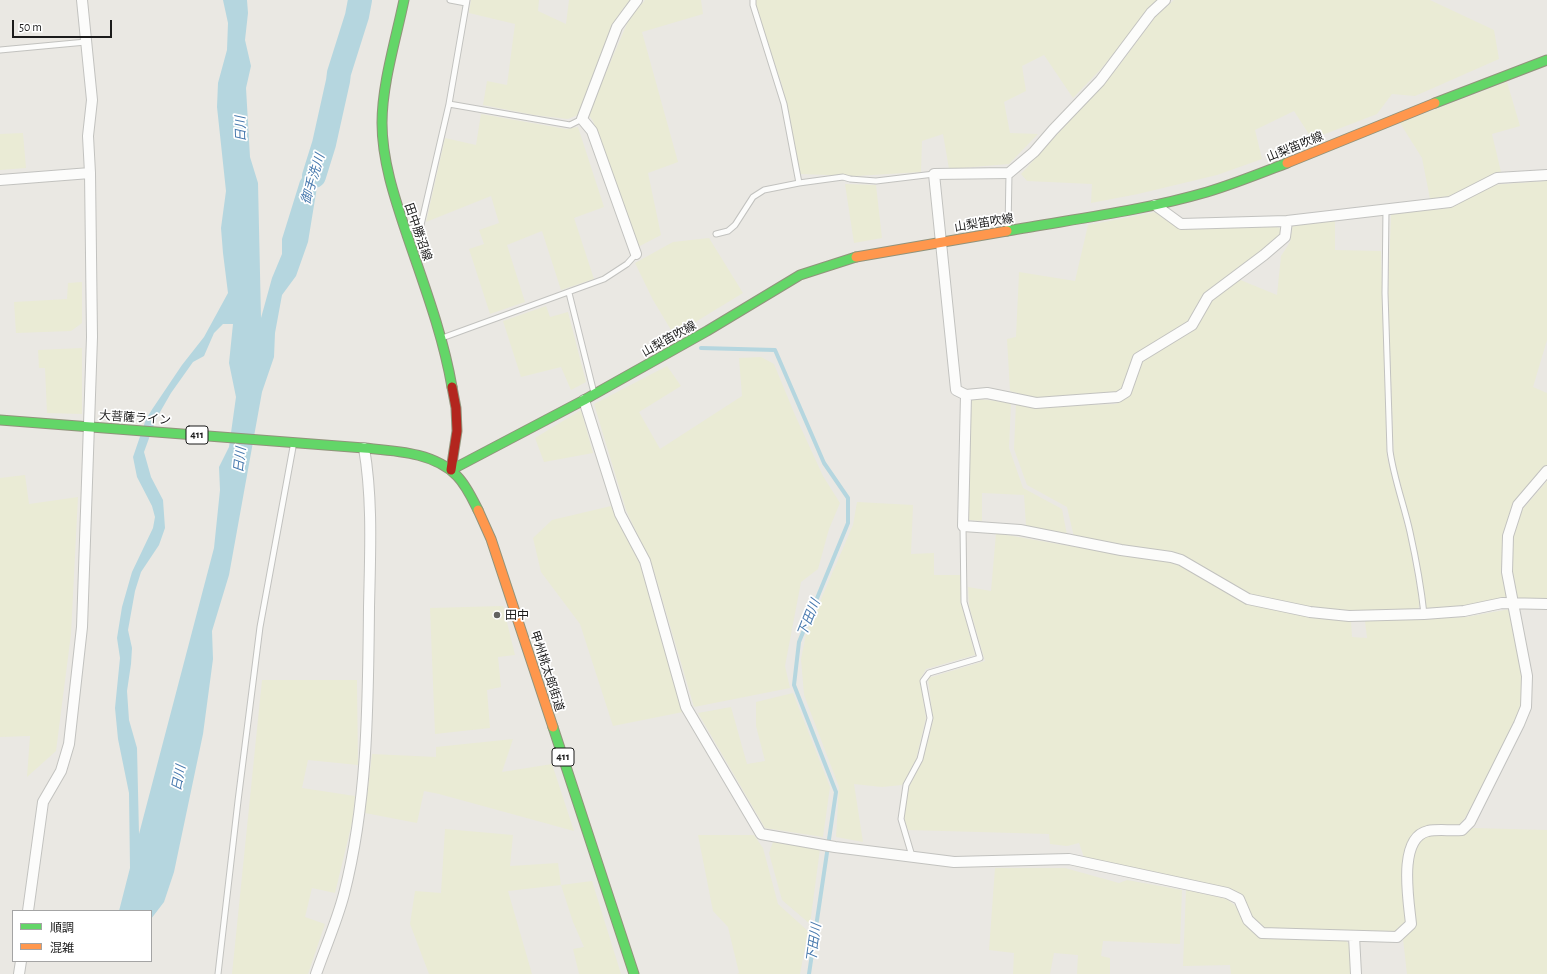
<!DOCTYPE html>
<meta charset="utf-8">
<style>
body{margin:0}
#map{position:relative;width:1547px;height:974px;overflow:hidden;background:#eae8e3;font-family:"Alegreya Sans","Noto Sans JP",sans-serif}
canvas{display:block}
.legend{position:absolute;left:12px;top:910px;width:140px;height:52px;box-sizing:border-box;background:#fff;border:1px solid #a4a4a4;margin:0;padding:5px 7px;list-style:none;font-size:12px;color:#1b1b1b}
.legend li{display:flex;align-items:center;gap:8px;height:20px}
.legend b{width:20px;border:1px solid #a4a4a4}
.scale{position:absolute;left:12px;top:20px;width:100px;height:18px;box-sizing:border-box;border:2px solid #1b1b1b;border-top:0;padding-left:5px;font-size:12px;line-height:14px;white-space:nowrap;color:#1b1b1b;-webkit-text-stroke:3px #fff;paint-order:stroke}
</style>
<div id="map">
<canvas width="1547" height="974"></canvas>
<ul class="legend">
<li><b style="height:5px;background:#63d668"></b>順調</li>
<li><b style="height:5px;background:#ff974d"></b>混雑</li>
</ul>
<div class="scale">50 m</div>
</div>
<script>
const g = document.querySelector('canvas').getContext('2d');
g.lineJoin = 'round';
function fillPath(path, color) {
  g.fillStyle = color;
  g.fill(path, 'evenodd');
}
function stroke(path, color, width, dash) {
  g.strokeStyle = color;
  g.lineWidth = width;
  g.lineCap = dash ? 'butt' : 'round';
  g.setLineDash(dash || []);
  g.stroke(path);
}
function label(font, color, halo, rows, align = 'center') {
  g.font = font + ' "Alegreya Sans","Noto Sans JP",sans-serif';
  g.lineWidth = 3.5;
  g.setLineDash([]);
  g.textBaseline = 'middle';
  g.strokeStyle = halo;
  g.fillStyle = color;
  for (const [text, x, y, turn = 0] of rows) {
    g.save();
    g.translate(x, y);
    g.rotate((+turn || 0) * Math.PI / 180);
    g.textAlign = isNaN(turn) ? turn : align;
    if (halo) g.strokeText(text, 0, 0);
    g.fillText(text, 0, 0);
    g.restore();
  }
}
fillPath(new Path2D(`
 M471,0H539L538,11L566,24L569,0H630L615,20L578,115L568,119L534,115L483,105L487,81L507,85L515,24L469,13Z
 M645,0H701L703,14L642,32L678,162L648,173L661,235L638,247L593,121L588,114L629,19Z
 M756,0H1160L1150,9L1101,69L1073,98L1044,55L1022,66L1026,91L1004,102L1010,133L1038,134L1009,164L949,169L943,134L922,141L921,172L856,176L800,174L782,85L756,9Z
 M1174,0H1430L1494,30L1499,59L1415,96L1392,94L1377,114L1312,139L1294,111L1255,130L1262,159L1217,175L1138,194L1091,203L1092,184L1027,181L1021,174L1115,71L1156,16Z
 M1507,82L1520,126L1492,134L1501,172L1449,196L1430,199L1422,158L1400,123Z
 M481,114L566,129L578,127L604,207L574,218L594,279L561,290L542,231L507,245L525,302L490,314L469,249L484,244L479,230L499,223L491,196L426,222L445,138L476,145Z
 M23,133L26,168L0,170V134Z
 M1547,181V340L1533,387L1547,393V468L1526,489L1507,521L1503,554L1508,597L1469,606L1426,608L1414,537L1394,459L1388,294L1391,214L1448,208L1490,185Z
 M845,184L876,185L882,238L854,243Z
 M1156,212L1181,228L1274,226L1283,229L1281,237L1205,296L1185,326L1133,357L1122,390L1117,394L1037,399L1010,391L1007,339L1016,337L1019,272L1075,281L1088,225Z
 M1335,218V250L1381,251L1387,457L1408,536L1420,604L1418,609L1353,612L1307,607L1251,596L1184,556L1074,537L1067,507L1027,485L1014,449L1016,403L1034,407L1116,404L1129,394L1139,364L1192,330L1209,303L1238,279L1277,295L1281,256L1290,242L1293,223Z
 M709,238L743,293L674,335L653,300L635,263L673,242Z
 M82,282V323L71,331L16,333L14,302L67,299L68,283Z
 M546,306L550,317L568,312L586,382L571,390L561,367L521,377L503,321Z
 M82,348V414L47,413L45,368H39L38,350Z
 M761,357L774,364L795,415L823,476L840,503L829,529L818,569L801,582L785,666L790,688L694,707L653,568L626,510L594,404L667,366L681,386L639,412L660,449L742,396L739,358Z
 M972,398L1011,403L1009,448L1023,488L1062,509L1067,535L1026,526L1024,495L982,493V521L966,520Z
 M581,410L593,453L544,462L535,438Z
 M25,475L29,504L78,497L71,634L56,751L27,777L30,736L0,737V478Z
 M1547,481V600L1517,598L1512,578L1513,530L1522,510Z
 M857,502L913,505L911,554L934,553V575H961V602L975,655L926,669L920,680L926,718L916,760L902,785L882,787L854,784L863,842L836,837L839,787L804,695L801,659L806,634L853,525Z
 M611,506L644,571L683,712L613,726L580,624L541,572L533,538L552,520Z
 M996,533L1069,546L1175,562L1244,603L1311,617L1351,621L1352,637L1367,638L1365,621L1466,617L1510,609L1523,674L1521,707L1480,792L1463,821L1458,826L1419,828L1405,851L1406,921L1395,932L1266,928L1249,915L1244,899L1236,891L1115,866L1084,857L1079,843L1067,846L1050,844L1049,834L908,830L904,818L908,789L922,762L933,721L928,678L985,661L969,606L968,587L991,591Z
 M503,606L515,655L498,657L501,687L487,690L490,728L435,734L430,608Z
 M262,680H357L358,765L308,760L302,788L355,796L352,823L335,893L312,888L305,917L325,924L308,974H232Z
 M793,693L830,787L823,837L765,828L698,713L731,707L747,764L765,761L756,726V702Z
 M513,739L502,772L552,764L574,831L439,794L424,791L417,823L365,813L372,754L436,757V747Z
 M1472,828L1547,830V974H1407L1403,939L1414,926L1412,852L1423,835L1461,834Z
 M445,829L513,835L510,866L558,863L561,885L592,881L621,974H579L573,949L584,947L573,922L561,885L508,891L532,974H429L410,924L415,891L441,893Z
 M698,835H754L763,848L778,904L808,931L800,974H737L739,973L728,927L713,911Z
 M773,842L820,849L810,924L782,900L769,853Z
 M995,868H1065L1119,883L1127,880L1182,890L1180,944L1103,941L1101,956L1110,958V974H1077L1078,955L1054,953L1050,974H1013L1014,953L989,950Z
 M1186,890L1227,899L1237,907L1244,921L1260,938L1344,939L1350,945L1352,974H1231L1230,965L1183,966Z`), '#eaebd5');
fillPath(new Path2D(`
 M223,0H247L248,13L245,40L251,66L246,88L250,157L258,183L261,318L272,278L282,254V239L300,181L324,144L308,242L296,276L282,295L275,333L274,357L262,392L229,575L212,631L213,659L203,734L174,872L164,902L151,919V911H119L130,868L129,793L118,739L115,708L120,658L117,638L122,607L132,572L153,528L155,517L152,506L137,477L133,457L146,419L153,408L182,365L204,337L228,293L223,253L221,228L226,191L217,107L218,83L227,50L228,23ZM223,324H233L229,363L236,397L229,447L219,467L220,490L214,548L139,834L137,748L129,720L127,691L131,664L132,648L128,630L135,591L141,572L159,545L165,528L163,500L151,477L144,452L156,419L171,393L193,362L204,356L214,333Z`), '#b5d6df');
stroke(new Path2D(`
 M701,348L775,350L824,463L848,498V523L799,642L794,685L836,792L809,974`), '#b5d6df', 4);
stroke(new Path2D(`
 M314,176L324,144L338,81L339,73L357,16L360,0`), '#b5d6df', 24);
const lane = new Path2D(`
 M450,0L466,3
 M753,0V5L784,104L799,183
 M0,50L86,42
 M449,104L570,125L582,119
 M1386,209L1385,293L1390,451C1394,479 1404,505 1410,532C1416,559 1421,586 1424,614
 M406,230L421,225L449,104L467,0
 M1008,230L1009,173
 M716,234L728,231L735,225L753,197L764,190L799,183L843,177L850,179L876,181L934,174
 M569,293L594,393
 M442,338L604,279L627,264L636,254
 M912,856L901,819L906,785L920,759L930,718L923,681L929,673L980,658L964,602L963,526
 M218,974L238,801L260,627L293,447`);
const street = new Path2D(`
 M1165,0L1151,13L1100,81L1053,130L1034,152L1009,173L934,174L956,390L966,395L963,526L1020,530L1121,550L1171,557L1181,560L1248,599L1310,612L1349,616L1424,614L1464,611L1502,603L1547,604
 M0,180L90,173
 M1155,205L1181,224L1287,221L1450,202L1497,178L1547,175
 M636,254L592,131L582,119L617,27L637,0
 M966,395L987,393L1036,403L1118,397L1126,392L1138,358L1192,325L1208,297L1264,255L1285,237L1287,221
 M584,400L620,514L645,561L686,707L761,834L835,847L954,862L1069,859L1227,893L1239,899L1248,920L1262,933L1397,937L1411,924C1409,902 1397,838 1428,831C1438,829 1451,831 1462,830L1470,822L1519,724L1526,707L1527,676L1507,572L1508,536L1518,505L1547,471
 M28,911L43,802L61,771L69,744L82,627L92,337L90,173L88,136L92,100L82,0
 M1354,936L1356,974
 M19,974L21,961
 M316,974C325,948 337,921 344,894C368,800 368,704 369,608C370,555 373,500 364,448`);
const fast = new Path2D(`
 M404,0C396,39 382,84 382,123C382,161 395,199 407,235C424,285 443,335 452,387
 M1435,103L1547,60
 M1007,231C1074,219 1142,211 1207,192C1234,184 1261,173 1287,163
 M0,420L364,448C395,451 434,452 457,476C466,485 472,498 478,510
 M451,470L584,400L707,331L800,275L856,257
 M553,727L634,974`);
const slow = new Path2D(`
 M1287,163L1435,103
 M856,257L1007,231
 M478,510L491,539L553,727`);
const jam = new Path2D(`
 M451,470L457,431L456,408L452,387`);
stroke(lane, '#c2c2bf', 7);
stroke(street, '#c2c2bf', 12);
stroke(fast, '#91937b', 11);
stroke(slow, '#91937b', 11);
stroke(jam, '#91937b', 11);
stroke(lane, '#fcfcfb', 5);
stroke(street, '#fcfcfb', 10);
stroke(fast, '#63d668', 9);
stroke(slow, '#ff974d', 9);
stroke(jam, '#b3261e', 9);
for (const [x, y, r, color] of [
 [497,615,4,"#636361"]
]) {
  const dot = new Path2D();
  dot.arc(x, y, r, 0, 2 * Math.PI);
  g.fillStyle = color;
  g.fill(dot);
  stroke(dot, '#fff', 1.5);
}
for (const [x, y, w] of [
 [197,435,22],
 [563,757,22]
]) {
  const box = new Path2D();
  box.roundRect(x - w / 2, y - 9, w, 18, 3);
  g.fillStyle = '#fff';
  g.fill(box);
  stroke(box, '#1b1b1b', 1);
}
label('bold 11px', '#1b1b1b', null, [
 ["411",197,435],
 ["411",563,757]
]);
label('12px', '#1b1b1b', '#fff', [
 ["山梨笛吹線",1295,147,-22],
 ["山梨笛吹線",984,223,-9],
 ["田中勝沼線",418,232,71],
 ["山梨笛吹線",669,339,-29],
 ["大菩薩ライン",135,418,4],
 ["甲州桃太郎街道",547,671,72]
]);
label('12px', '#1b1b1b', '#fff', [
 ["田中",505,615]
], 'left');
label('italic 13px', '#4678ad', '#fff', [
 ["日川",241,129,-92],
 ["御手洗川",313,179,-73],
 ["日川",240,460,-84],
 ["下田川",809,618,-68],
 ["日川",179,778,-79],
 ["下田川",814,943,-82]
]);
</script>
